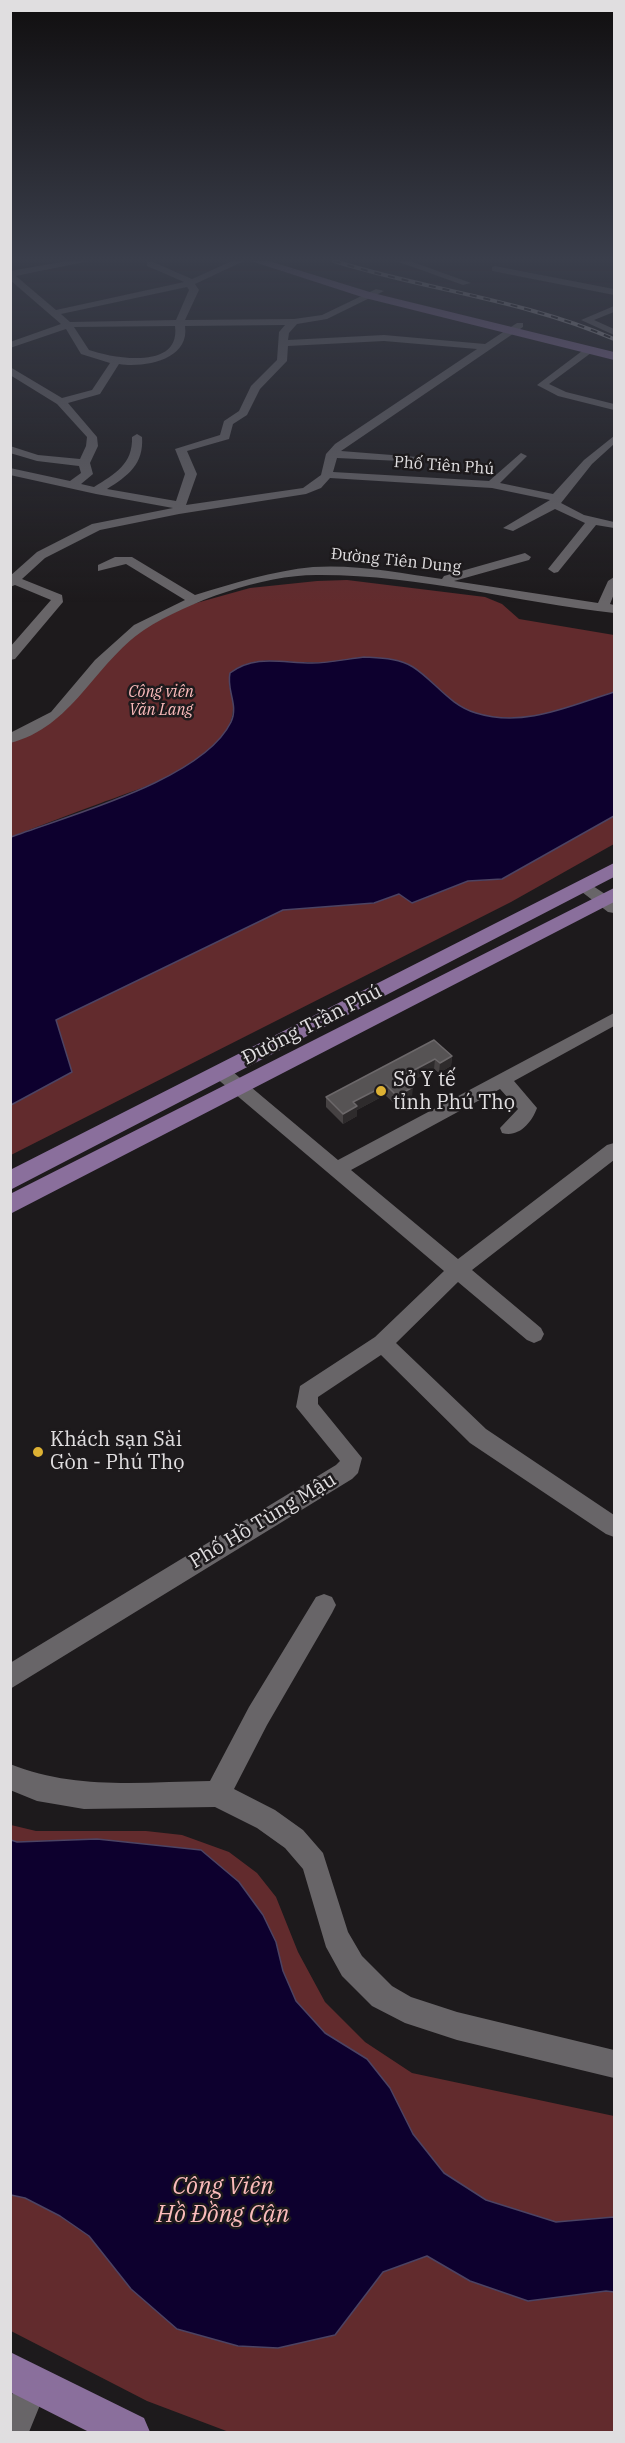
<!DOCTYPE html>
<meta charset="utf-8">
<style>
body{margin:0}
#map{position:relative;width:625px;height:2443px;overflow:hidden;background:#1d1a1c;font-family:"IBM Plex Serif",serif}
canvas{display:block}
.frame{position:absolute;inset:0;border:12px solid #e0dee0;pointer-events:none}
</style>
<div id="map">
<canvas width="625" height="2443"></canvas>
<div class="frame"></div>
</div>
<script>
const g = document.querySelector('canvas').getContext('2d');
g.lineJoin = 'round';
function fillPath(path, color) {
  g.fillStyle = color;
  g.fill(path, 'evenodd');
}
function stroke(path, color, width, dash) {
  g.strokeStyle = color;
  g.lineWidth = width;
  g.lineCap = dash ? 'butt' : 'round';
  g.setLineDash(dash || []);
  g.stroke(path);
}
function label(font, color, halo, rows, align = 'center') {
  g.font = font + ' "IBM Plex Serif",serif';
  g.lineWidth = 5;
  g.setLineDash([]);
  g.textBaseline = 'middle';
  g.strokeStyle = halo;
  g.fillStyle = color;
  for (const [text, x, y, turn = 0] of rows) {
    g.save();
    g.translate(x, y);
    g.rotate((+turn || 0) * Math.PI / 180);
    g.textAlign = isNaN(turn) ? turn : align;
    if (halo) g.strokeText(text, 0, 0);
    g.fillText(text, 0, 0);
    g.restore();
  }
}
fillPath(new Path2D(`
 M347,580L485,597L502,604L519,619L614,635V692C570,708 524,726 477,714C448,706 435,678 411,666C382,651 355,661 325,663C314,663 299,660 289,664C269,671 251,683 232,693C246,757 146,786 101,803C71,814 41,825 11,837L10,742L29,734L140,630L189,605L250,588L317,581Z
 M614,816V844L511,902L11,1155V1105L72,1072L55,1020L283,910L374,903L399,894L413,903L468,881L502,879Z
 M11,1825L36,1831H146L182,1835L229,1852L257,1873L276,1897L298,1952L325,2002L365,2042L412,2073L614,2116V2432H229L147,2401L11,2331Z`), '#622b2d');
const water = new Path2D(`
 M364,657C380,658 399,658 413,667C435,681 449,705 476,713C524,728 569,706 614,692V816L502,879L468,881L412,903L399,894L374,903L283,910L56,1020L72,1072L11,1105V837C69,815 203,780 231,722C239,705 226,690 230,673C255,654 282,663 312,663C330,663 347,659 364,657Z
 M97,1839L201,1850L239,1882L263,1915L276,1942L283,1971L296,2001L325,2033L367,2059L390,2088L413,2134L444,2173L486,2200L556,2222L614,2217V2292L606,2291L528,2301L470,2281L427,2256L383,2272L335,2335L278,2348L238,2346L177,2329L131,2289L89,2236L60,2216L25,2198L11,2195V1840L17,1842Z`);
fillPath(water, '#0d002e');
stroke(water, '#4c4363', 1.5);
fillPath(new Path2D(`
 M67,261H89L16,276L56,310L184,282L147,266V262H153L192,279L232,261H244L195,284L199,290L185,320L294,319L322,315L376,289L384,291L327,319L297,324L289,333L288,340L384,335L485,344L517,323H523V327L341,451L417,457L421,458V462L337,458L333,472L489,481L521,453L527,456L500,483L553,494L584,460L614,436V444L592,464L561,503L584,515L614,522V528L596,525L558,572L554,573L548,569L585,523L555,509L513,531L503,528L550,500L492,488L330,478L321,488L306,494L179,514L100,530L45,558L22,579L62,595L63,602L15,659L10,660V647L51,600L15,585L10,587V576L37,552L92,524L173,508L96,494L10,475V468L70,481L81,473L79,466L37,461L10,453V446L38,455L80,459L86,446L87,437L57,404L10,375V367L62,398L92,390L110,363L81,354L66,329L10,348V342L61,324L10,280V271ZM187,287L189,290L176,320L70,322L61,314ZM285,325L279,332L277,360L251,386L239,411L224,421L220,435L175,449L185,474L176,501L107,489C128,476 144,464 142,437L137,434L132,437C133,464 115,474 94,487L81,484L93,474L90,463L98,446L97,437L68,403L100,394L119,364C144,368 190,360 185,326ZM175,326C181,371 112,358 89,350L74,327ZM384,341L477,349L335,444L326,454L321,475L303,488L186,505L197,474L187,451L229,439L233,424L247,415L260,389L287,361L288,346Z
 M396,261H410L471,283L463,285Z
 M495,266L614,289V295L492,271V267Z
 M614,306V312L594,320L614,329V335L581,320Z
 M586,348L595,350L549,384L566,392L614,404V410L558,396L537,385Z
 M525,553L531,557L529,560L454,581L598,603L608,581L614,577V594L610,604L614,605V613C515,602 417,574 316,575C263,575 189,601 144,630C95,663 72,728 10,743V733L51,712L95,660L134,625L185,600L126,564L98,571V565L115,557H132L195,595C234,583 272,571 313,567C355,564 400,573 442,579L444,576Z
 M584,880L614,900V913L608,912L578,889L576,885Z
 M614,1013V1026L514,1081L537,1108C532,1122 519,1138 502,1133L500,1128L518,1109L500,1089L351,1170L458,1259L607,1145L614,1143V1160L472,1270L541,1328L544,1334L541,1340L534,1343L527,1340L458,1282L396,1343L486,1429L614,1515V1537L606,1534L470,1443L381,1355L318,1397V1404L362,1458L358,1473L352,1479L10,1689V1663L336,1465L340,1461L296,1407L300,1386L375,1337L444,1271L215,1077L212,1072L215,1067H227L338,1160Z
 M324,1594L332,1597L336,1605L332,1613L267,1725L234,1789L275,1810L303,1830L323,1853L348,1932L362,1956L392,1986L411,1997L457,2012L614,2050V2078L457,2040L405,2023L372,2006L342,1976L326,1947L303,1869L285,1848L257,1828L215,1807L84,1809L37,1801L10,1790V1764C74,1790 142,1782 210,1781L249,1707L316,1597Z
 M33,2367L44,2372L49,2383L29,2432H10V2399L22,2372Z`), '#686568');
fillPath(new Path2D(`
 M251,261H269L373,293L614,352V360L365,298Z
 M614,863V877L10,1190V1170Z
 M614,888V902L10,1214V1194Z
 M10,2352L144,2418L150,2432H89L10,2392Z`), '#8a6f9c');
const rail = new Path2D(`
 M334,261C427,290 524,300 614,339`);
stroke(rail, '#b1aeb0', 4);
stroke(rail, '#1d1a1c', 2, [7]);
fillPath(new Path2D(`
 M434,1040L452,1056L451,1066L439,1073L434,1069L408,1083L412,1097L397,1106L385,1095L357,1110V1116L343,1124L326,1107V1097Z`), '#464243');
fillPath(new Path2D(`
 M452,1056L451,1066L439,1073L440,1063Z
 M435,1059L434,1069L401,1087V1077Z
 M386,1085L385,1095L357,1110V1116L343,1124V1114L353,1102Z
 M413,1087L412,1097L397,1106V1096Z`), '#2e2b2c');
const building = new Path2D(`
 M434,1040L452,1056L440,1063L435,1059L401,1077L413,1087L397,1096L386,1085L353,1102L357,1106L343,1114L326,1097Z`);
fillPath(building, '#565354');
stroke(building, '#6c686a', 1.5);
const sky = g.createLinearGradient(0, 0, 0, 603);
sky.addColorStop(0, '#100e0f');
sky.addColorStop(0.43, '#3a3e4b');
sky.addColorStop(1, '#3a3e4b00');
g.fillStyle = sky;
g.fillRect(0, 0, 625, 603);
for (const [x, y, r, color] of [
 [381,1091,6,"#ddb133"],
 [38,1452,6,"#ddb133"]
]) {
  const dot = new Path2D();
  dot.arc(x, y, r, 0, 2 * Math.PI);
  g.fillStyle = color;
  g.fill(dot);
  stroke(dot, '#1d1a1c', 2);
}
label('16px', '#e0dee0', '#1d1a1c', [
 ["Phố Tiên Phú",444,466,4],
 ["Đường Tiên Dung",396,561,6]
]);
label('italic 16px', '#fbbbbb', '#1d1a1c', [
 ["Công viên",161,692],
 ["Văn Lang",161,710]
]);
label('20px', '#e0dee0', '#1d1a1c', [
 ["Đường Trần Phú",312,1025,-27],
 ["Phố Hồ Tùng Mậu",263,1521,-31]
]);
label('20px', '#e0dee0', '#1d1a1c', [
 ["Sở Y tế",393,1080],
 ["tỉnh Phú Thọ",393,1103],
 ["Khách sạn Sài",50,1440],
 ["Gòn - Phú Thọ",50,1463]
], 'left');
label('italic 24px', '#fbbbbb', '#1d1a1c', [
 ["Công Viên",223,2187],
 ["Hồ Đồng Cận",223,2215]
]);
</script>
